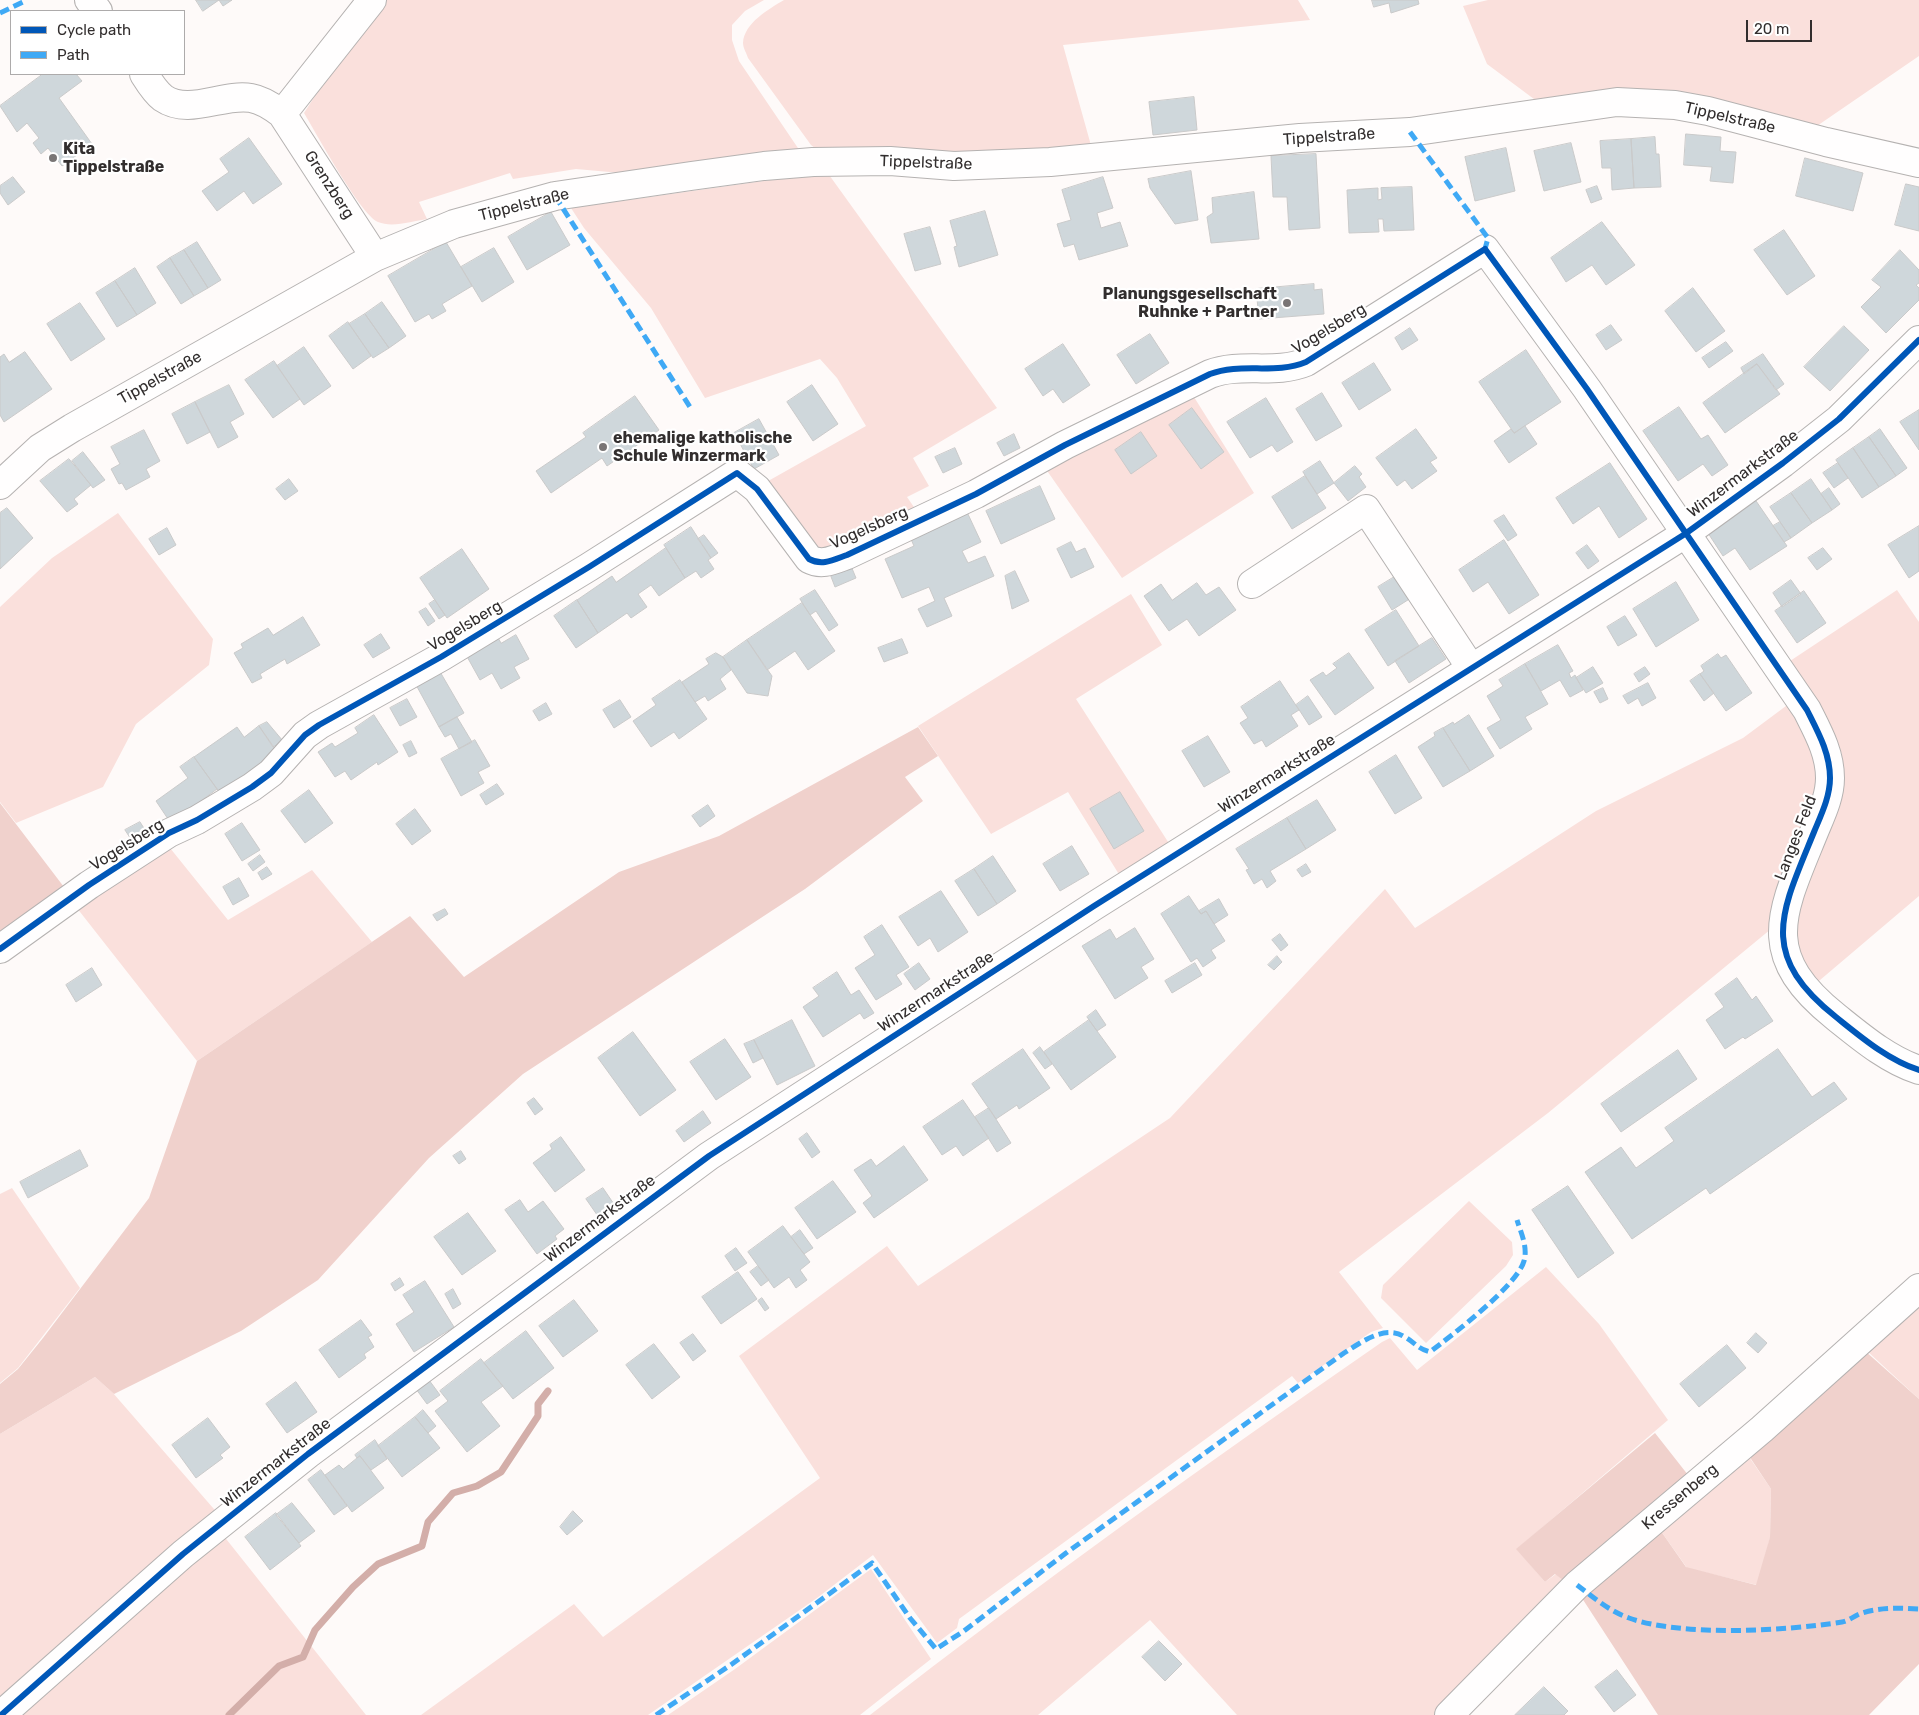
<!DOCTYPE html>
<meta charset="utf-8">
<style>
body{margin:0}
#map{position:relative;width:1919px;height:1715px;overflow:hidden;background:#fefaf9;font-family:Rubik,sans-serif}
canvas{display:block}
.legend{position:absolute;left:10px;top:10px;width:175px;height:65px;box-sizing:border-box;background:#fff;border:1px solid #adabab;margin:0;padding:6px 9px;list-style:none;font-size:15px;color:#322e2e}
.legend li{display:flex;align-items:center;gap:10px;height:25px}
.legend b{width:25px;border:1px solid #adabab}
.scale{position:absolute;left:1746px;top:20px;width:66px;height:22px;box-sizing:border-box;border:2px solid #322e2e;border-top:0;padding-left:6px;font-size:15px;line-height:18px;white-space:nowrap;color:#322e2e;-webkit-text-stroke:4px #fff;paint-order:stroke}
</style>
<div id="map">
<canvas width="1919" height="1715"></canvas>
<ul class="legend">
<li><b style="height:6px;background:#0057b8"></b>Cycle path</li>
<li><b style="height:6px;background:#3fa9f5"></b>Path</li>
</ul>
<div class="scale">20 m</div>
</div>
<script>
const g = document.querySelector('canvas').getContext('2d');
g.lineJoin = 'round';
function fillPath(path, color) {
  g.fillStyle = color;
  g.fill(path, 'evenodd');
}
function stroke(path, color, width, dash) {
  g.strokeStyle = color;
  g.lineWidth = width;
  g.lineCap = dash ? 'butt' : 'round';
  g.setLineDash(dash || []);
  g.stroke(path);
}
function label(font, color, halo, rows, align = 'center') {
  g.font = font + ' Rubik,sans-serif';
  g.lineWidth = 4.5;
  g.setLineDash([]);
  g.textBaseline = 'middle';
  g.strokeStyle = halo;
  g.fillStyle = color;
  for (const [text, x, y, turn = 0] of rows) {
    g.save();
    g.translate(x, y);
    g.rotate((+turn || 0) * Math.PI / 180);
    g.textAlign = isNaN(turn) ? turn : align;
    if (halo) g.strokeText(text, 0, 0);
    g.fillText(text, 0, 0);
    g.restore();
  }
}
fillPath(new Path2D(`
 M383,0H764L745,11L732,25V40L739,61L802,154L632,174L576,169L513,179L510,173L419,202L427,219C413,221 392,228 378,222C360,214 316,133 304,113L333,68Z
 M784,0H1298L1310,20L1063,45L1092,149L1034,155L820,152L811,145L748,58C747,54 743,48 743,43C744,23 769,9 784,0Z
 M1488,0H1919V56L1814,128L1542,105L1487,64L1463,6Z
 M827,172L997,408L913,458L929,486L907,497L918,513L818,552L761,485L866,426L837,378L820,359L705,398L651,308L584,228L571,208Z
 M1189,389L1254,493L1122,578L1043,465Z
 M118,513L213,639L209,665L136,724L103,787L16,823L0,802V607L52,558Z
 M1897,590L1919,622V896L1813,986L1791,931L1842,778V754L1831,728L1787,663Z
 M1131,594L1162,645L1076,699L1172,848L1120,876L1068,792L991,834L918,726Z
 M1790,703L1809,732L1820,775L1817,799L1771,929L1548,1113L1339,1272L1383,1328L1371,1332L1298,1383L1292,1376L959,1619L957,1628L937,1643L873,1555L817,1598L648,1715H421L574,1604L603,1637L820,1478L739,1356L887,1246L918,1286L1170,1118L1385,889L1415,928L1596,811L1743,738Z
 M166,843L228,920L312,870L372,942L197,1061L73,903Z
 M12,1188L80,1288L18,1368L0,1383V1194Z
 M1469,1201L1512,1242L1513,1255L1506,1266L1426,1343L1381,1298L1383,1285Z
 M1546,1267L1599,1324L1668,1420L1517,1549L1545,1582L1556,1574L1568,1585L1485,1663L1435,1715H1237L1150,1620L1038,1715H870C1037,1585 1208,1462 1382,1342L1390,1338L1417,1370Z
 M1919,1299V1399L1866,1350Z
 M95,1377L113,1393L220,1516L0,1704V1434Z
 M1745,1451L1771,1489L1770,1538L1757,1585L1687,1568L1656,1524Z
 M223,1535L366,1715H12Z
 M871,1569L931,1659L860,1715H668L735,1669Z`), '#fae0dc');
fillPath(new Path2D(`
 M918,727L938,756L905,777L923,801L805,889L523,1074L429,1158L318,1280L241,1331L114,1394L95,1377L0,1434V1384L18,1369L43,1338L149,1198L197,1061L410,916L464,977L619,872L719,836Z
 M0,803L67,891L0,944Z
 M1864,1350L1919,1399V1664L1869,1715H1658L1578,1592L1656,1524L1686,1567L1756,1585L1770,1537L1771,1489L1745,1450Z
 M1655,1433L1692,1480L1569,1585L1555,1574L1545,1582L1516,1549Z`), '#f0d1cc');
stroke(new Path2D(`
 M229,1715L279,1666L303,1657L315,1630L353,1587L378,1564L422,1546L428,1522L453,1493L477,1486L501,1472L538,1416V1404L548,1391`), '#d3aea9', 7);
const building = new Path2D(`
 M196,0H232L223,6L219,0L203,11Z
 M1372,0H1418L1419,4L1391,13L1389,3L1374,7Z
 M43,74H76L82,81L59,98L92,144L62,166L48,148L41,154L33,143L39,138L27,123L17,132L0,106Z
 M1194,97L1197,130L1153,135L1149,102Z
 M1686,134L1721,137L1720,151L1736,152L1733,183L1710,181L1712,167L1684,165Z
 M1655,137L1656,154H1659L1661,187L1634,188L1631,139Z
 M249,138L282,184L253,204L244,191L217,211L202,191L229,172L220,159Z
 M1631,139L1634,188L1612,190L1611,168H1602L1600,141Z
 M1571,143L1581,182L1544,191L1534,151Z
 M1506,148L1515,191L1475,201L1465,157Z
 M1316,154L1320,228L1289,230L1287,197H1273L1271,156Z
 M1805,158L1863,173L1853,211L1796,196Z
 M1191,171L1198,220L1175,224L1150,188L1148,179Z
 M13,177L25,192L8,205L0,193V186Z
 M1103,177L1113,208L1097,213L1101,228L1120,222L1128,246L1079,260L1074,244L1064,247L1057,224L1071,220L1062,190Z
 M1906,184L1919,187V231L1895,225Z
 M1597,186L1602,199L1591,203L1586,190Z
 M1412,187L1414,230L1384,231L1383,219H1378L1379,232L1349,233L1347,190L1378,188V200L1382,199L1381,188Z
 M1254,192L1259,239L1211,243L1207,217L1213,213L1212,198Z
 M985,211L998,255L959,267L954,247L957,246L950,221Z
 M551,212L570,245L527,270L508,237Z
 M1602,222L1635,265L1606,285L1592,265L1566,282L1551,258Z
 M930,227L941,264L915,271L904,234Z
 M1784,230L1815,276L1787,295L1754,250Z
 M197,242L221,280L208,288L184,250Z
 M446,242L472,286L442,304L446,311L432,319L429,314L415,322L388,276Z
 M494,248L514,282L482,302L461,267Z
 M184,250L208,288L194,296L170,258Z
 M1900,250L1919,270V283L1916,285L1919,288V300L1886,333L1861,307L1881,287L1872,280Z
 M170,258L194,296L181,304L157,267Z
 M135,268L156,303L137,315L115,281Z
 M115,281L137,315L117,327L96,293Z
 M1314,284V290L1322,289L1324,314L1259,319L1256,289Z
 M1693,288L1725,331L1696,352L1665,311Z
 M382,302L406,336L389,348L365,314Z
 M80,303L105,339L71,361L47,324Z
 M365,314L389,348L373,358L349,324Z
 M348,322L371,356L353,369L329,336Z
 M1611,325L1622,340L1606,350L1596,335Z
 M1844,326L1869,350L1830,391L1804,367Z
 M1410,328L1418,340L1402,350L1395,338Z
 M1150,334L1169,363L1136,384L1117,355Z
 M1726,342L1733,351L1709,368L1702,358Z
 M1063,344L1090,385L1063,403L1053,389L1043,396L1025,369Z
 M304,347L331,386L304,405L277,366Z
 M1526,350L1561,402L1514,433L1479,382Z
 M25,352L52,389L4,422L0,415V357L4,354L9,362Z
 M1763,354L1784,384L1776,390L1757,364L1744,374L1741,368Z
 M274,361L300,399L273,418L245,380Z
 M1374,363L1391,390L1359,410L1342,383Z
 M1757,364L1780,394L1725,433L1703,403Z
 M229,385L244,414L230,422L238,437L218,448L195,402Z
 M812,385L838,424L813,441L787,402Z
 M1322,393L1342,426L1316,441L1296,409Z
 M635,396L659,430L607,466L602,458L551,493L536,471L586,437L583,433Z
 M1266,398L1293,442L1277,452L1272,445L1250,458L1227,422Z
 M195,402L210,432L187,444L172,414Z
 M1679,407L1701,439L1708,435L1728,465L1712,476L1703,464L1678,481L1643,431Z
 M1192,408L1224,452L1201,469L1169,425Z
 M1919,410V450L1900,422Z
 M759,419L779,455L754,469L734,433Z
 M1525,426L1537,444L1509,463L1494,441L1511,429L1514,433Z
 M1416,429L1437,458L1430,462L1437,471L1412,489L1405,480L1397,486L1376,458Z
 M1880,429L1907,468L1896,476L1869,437Z
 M144,430L160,461L146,469L150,477L126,490L122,483L119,484L111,469L120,464L111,447Z
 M1141,432L1157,456L1131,474L1115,450Z
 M1014,434L1020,448L1004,456L997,443Z
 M1869,437L1896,476L1879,487L1853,448Z
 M955,448L962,464L943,473L935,457Z
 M1853,448L1879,487L1862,498L1836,460Z
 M83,452L105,480L93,488L72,461Z
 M69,459L91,485L74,499L78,504L67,512L40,481Z
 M1320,461L1334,483L1317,494L1303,472Z
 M1610,463L1647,519L1619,538L1599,506L1573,524L1556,498Z
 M1838,463L1848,478L1834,488L1823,473Z
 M1355,466L1362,474L1359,477L1366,487L1348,501L1334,483Z
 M1305,476L1326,508L1292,529L1272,497Z
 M289,479L298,491L285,500L276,489Z
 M1811,479L1832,510L1812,523L1791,493Z
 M1040,486L1055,519L1001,544L986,511Z
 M1829,488L1840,504L1832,510L1821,494Z
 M1791,493L1812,523L1791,538L1770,507Z
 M1754,498L1787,546L1750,570L1735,548L1723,556L1706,530Z
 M7,508L33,538L0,569V513Z
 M967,512L981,542L962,551L968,563L985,556L994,576L944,598L952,616L927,627L918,609L935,601L929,587L902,598L885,559L914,546L910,537Z
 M1504,515L1517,535L1508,541L1494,521Z
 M1780,522L1791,538L1784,542L1773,526Z
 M1919,526V571L1909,578L1888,545Z
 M691,527L711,558L708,560L714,569L701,578L696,571L685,578L664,545Z
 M167,528L176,545L159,555L149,539Z
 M704,535L718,553L711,558L698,539Z
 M1504,540L1539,595L1509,614L1488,582L1473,592L1459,570Z
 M1071,542L1076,552L1085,548L1094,567L1071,578L1057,549Z
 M1587,545L1599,561L1588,569L1576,553Z
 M666,548L685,578L659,596L651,585L638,594L647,607L631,618L627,613L598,633L577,600L612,576L616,582Z
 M1823,548L1832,559L1817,570L1808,558Z
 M462,549L489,589L447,618L420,578Z
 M851,566L856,578L835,587L830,574Z
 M1015,571L1029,601L1012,609L1005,576Z
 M1396,576L1411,598L1392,610L1378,587Z
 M1791,580L1801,594L1782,607L1773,593Z
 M1676,582L1699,620L1656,647L1633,609Z
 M1197,583L1206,595L1219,587L1236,610L1199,636L1187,619L1169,631L1144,596L1161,584L1172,600Z
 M815,590L838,625L829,631L816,611L810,615L800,599Z
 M1804,591L1826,623L1797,643L1775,611Z
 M435,600L445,615L439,619L429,604Z
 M577,600L598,633L576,648L554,616Z
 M802,603L835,651L808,670L795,651L767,670L747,640Z
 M426,608L435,621L428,626L419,612Z
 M1396,610L1419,646L1388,666L1365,630Z
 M1625,616L1637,635L1618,646L1607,627Z
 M303,617L320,645L287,664L285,659L260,674L262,678L252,683L234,653L243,648L241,644L268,628L273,635Z
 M381,634L390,648L373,658L364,645Z
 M516,635L529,659L514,667L520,678L501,689L492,673L480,680L465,653L497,636L501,643Z
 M1432,638L1446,659L1409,683L1395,661Z
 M902,639L908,653L884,662L878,648Z
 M747,640L772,676L768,696L747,693L723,657Z
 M1558,645L1573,671L1569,673L1571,678L1575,675L1583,690L1570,697L1560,680L1541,691L1525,664Z
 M716,653L723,657L731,670L720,679L726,689L708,701L705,696L695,702L682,682L709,664L706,659Z
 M1349,653L1374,688L1335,715L1310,680L1323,672L1326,676L1337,668L1333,664Z
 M1718,654L1721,658L1726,655L1752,693L1726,711L1700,674L1704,671L1701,666Z
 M1525,664L1548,704L1525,717L1532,729L1500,749L1487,728L1501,720L1487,696L1503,686L1499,680Z
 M1593,667L1603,683L1586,693L1576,678Z
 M1645,667L1650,674L1639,682L1634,674Z
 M439,670L464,713L439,727L415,683Z
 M1700,674L1714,693L1704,701L1690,681Z
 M680,680L707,719L679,739L674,732L651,747L633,721L656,705L652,699Z
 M1280,681L1299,710L1291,715L1298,726L1266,747L1262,740L1254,744L1240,723L1248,718L1241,707Z
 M1648,683L1656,698L1642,706L1638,698L1628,704L1623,696Z
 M1603,688L1608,699L1600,703L1594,692Z
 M1308,696L1322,717L1309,725L1296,705Z
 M407,699L417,717L400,726L390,708Z
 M620,700L631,717L614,728L603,710Z
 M546,703L552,714L539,721L533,711Z
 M374,715L398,752L378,765L377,762L351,780L345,771L335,777L318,752L332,743L335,747L358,733L355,728Z
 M1469,715L1494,756L1470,771L1443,728L1453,722L1454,724Z
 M457,717L472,742L459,749L451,734L445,737L439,727Z
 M267,722L283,741L273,747L259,726Z
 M259,726L278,753L220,793L194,757L237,727L244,737Z
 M1443,728L1470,771L1443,787L1418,747L1435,736L1434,733Z
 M1208,736L1230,772L1204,787L1182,751Z
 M475,740L490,766L478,772L484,783L461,796L441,759Z
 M411,741L417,753L409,757L403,745Z
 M1396,755L1422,798L1395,814L1369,772Z
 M194,757L217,789L197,804L199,807L172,825L156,801L188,778L180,767Z
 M497,784L504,794L486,805L480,795Z
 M309,790L333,823L305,843L281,811Z
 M1120,792L1144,831L1114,849L1090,809Z
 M1317,800L1336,830L1306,849L1287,818Z
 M708,805L715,816L700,827L692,816Z
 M415,809L431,831L412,845L396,824Z
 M1287,818L1306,849L1270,871L1276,881L1267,888L1262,879L1254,884L1246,870L1249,869L1236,849Z
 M140,822L149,836L134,844L125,830Z
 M242,823L260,850L242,861L225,834Z
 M1072,846L1089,874L1060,891L1043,864Z
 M260,855L265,862L253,871L248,864Z
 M993,856L1016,891L997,904L974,869Z
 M1306,864L1311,872L1302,877L1297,870Z
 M267,867L272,874L262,880L258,873Z
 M974,869L997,904L978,916L955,881Z
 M239,878L249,896L233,905L223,887Z
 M941,891L968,932L938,952L930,938L918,946L899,917Z
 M1189,896L1201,914L1206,911L1225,941L1211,950L1216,958L1203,967L1197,958L1191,962L1161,914Z
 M1219,899L1228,915L1214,924L1206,911L1201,914L1199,911Z
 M445,909L448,914L437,921L433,915Z
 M882,925L909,967L896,975L902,984L876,1000L855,968L875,955L864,937Z
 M1135,928L1154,959L1141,967L1148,978L1115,999L1082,946L1110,929L1116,939Z
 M1280,934L1288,945L1281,951L1272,940Z
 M1277,956L1282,962L1274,970L1268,965Z
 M919,963L930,979L915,990L904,974Z
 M1195,963L1202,975L1172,993L1165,981Z
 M92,968L102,985L76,1002L66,985Z
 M837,972L851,995L859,990L874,1013L864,1019L860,1013L823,1037L803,1007L819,996L813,988Z
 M1737,978L1752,1000L1756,996L1773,1021L1745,1039L1743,1037L1725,1049L1706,1020L1724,1007L1715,994Z
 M1096,1010L1106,1025L1097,1031L1087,1017Z
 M792,1020L815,1066L777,1085L754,1040Z
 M1089,1020L1116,1057L1071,1090L1044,1052Z
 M633,1032L676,1090L640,1116L598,1058Z
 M725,1039L751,1077L716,1100L690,1062Z
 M754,1040L763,1058L753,1063L744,1044Z
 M1040,1047L1052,1064L1045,1069L1033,1053Z
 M1023,1049L1050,1088L1019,1109L1017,1105L996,1119L972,1084Z
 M1778,1049L1812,1097L1834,1082L1847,1099L1710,1194L1706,1188L1632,1239L1585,1172L1621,1147L1636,1168L1674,1141L1665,1128Z
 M1678,1050L1697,1079L1621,1132L1601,1104Z
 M534,1098L543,1109L535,1115L527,1103Z
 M963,1100L989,1138L963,1156L956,1146L942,1155L923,1127Z
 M989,1108L1011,1143L997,1152L975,1117Z
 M703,1111L711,1123L684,1142L676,1131Z
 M807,1133L820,1152L812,1158L799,1139Z
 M561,1137L585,1170L555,1192L533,1163L552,1149L550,1145Z
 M904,1146L928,1180L874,1218L863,1203L872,1196L854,1170L871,1159L876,1166Z
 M80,1150L88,1166L28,1198L20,1182Z
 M461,1151L466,1159L459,1164L453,1156Z
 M833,1181L856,1212L817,1239L795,1208Z
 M1568,1186L1614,1253L1578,1278L1532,1210Z
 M603,1188L618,1210L602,1222L586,1199Z
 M520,1200L528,1212L543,1201L564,1229L555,1236L557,1239L537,1254L505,1210Z
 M468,1213L496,1251L462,1275L434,1237Z
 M783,1226L810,1262L800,1270L807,1280L796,1288L789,1277L774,1288L748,1252Z
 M800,1230L813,1248L804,1254L791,1237Z
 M736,1248L747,1263L735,1271L725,1256Z
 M758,1266L769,1280L761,1286L750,1272Z
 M738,1272L757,1299L721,1324L702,1297Z
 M400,1278L404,1285L395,1291L391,1284Z
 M425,1281L454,1327L414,1352L396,1324L414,1312L403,1295Z
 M453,1289L461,1304L453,1309L445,1294Z
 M762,1298L769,1308L765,1311L758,1301Z
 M574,1300L598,1331L563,1357L539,1326Z
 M361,1320L372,1335L368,1337L374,1347L364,1354L366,1358L339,1378L319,1350Z
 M526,1331L554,1368L513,1399L484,1363Z
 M1756,1333L1767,1343L1758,1353L1747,1343Z
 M693,1334L706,1351L693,1361L680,1343Z
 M654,1344L680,1377L652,1399L626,1365Z
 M1727,1345L1746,1368L1699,1407L1680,1384Z
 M481,1359L503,1386L481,1402L500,1426L467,1452L435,1411L448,1401L440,1391Z
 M429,1380L440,1395L427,1404L416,1389Z
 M296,1382L317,1412L287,1433L266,1404Z
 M423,1410L436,1426L428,1433L415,1417Z
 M415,1417L440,1448L402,1477L378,1446Z
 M208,1418L230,1447L220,1455L223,1458L196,1478L172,1445Z
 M375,1440L387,1459L371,1470L360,1456L357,1458L355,1455Z
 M360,1456L384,1488L352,1512L325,1475L339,1465L343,1469Z
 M321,1470L347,1506L334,1515L308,1480Z
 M292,1503L315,1531L299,1543L276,1515Z
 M573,1511L583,1521L567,1535L560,1527Z
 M276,1513L301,1546L270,1570L245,1537Z
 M1159,1641L1182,1664L1165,1681L1142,1657Z
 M1617,1670L1636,1695L1614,1712L1595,1687Z
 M1544,1687L1568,1711L1564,1715H1515Z`);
fillPath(building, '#cfd7db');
stroke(building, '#cacaca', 1);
const minor = new Path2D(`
 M89,0L98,11
 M144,74C149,82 155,92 163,98C189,116 223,93 251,98C263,100 273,107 282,114L375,257
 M282,114L372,0
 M0,485L40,448L72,428L375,257L454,224L555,196L691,176L764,166L813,162L890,161L954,166L1050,162L1300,138L1410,132L1617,102L1675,105L1708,111L1826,142L1919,163
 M1252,584L1366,509L1471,668
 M0,949L89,885L169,833L197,820L252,787L271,773L305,735L319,725L441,657L589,567L737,473L757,489L809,559C822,566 833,560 847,555L976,494L1065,445L1210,374C1241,362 1275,375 1306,362L1485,249L1587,389L1807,710C1818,732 1830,753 1830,778C1830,797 1821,815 1814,832C1781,913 1757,954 1836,1017C1861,1037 1888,1060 1919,1070
 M1,1715L183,1554L308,1454L709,1156L1094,906L1685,534L1783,463L1839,419L1919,340
 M1449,1715L1577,1585L1762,1429L1919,1288`);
stroke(minor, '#b5b2b1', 30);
stroke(minor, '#fffefe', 28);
stroke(new Path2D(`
 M0,13L27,0
 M1410,132L1488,238L1485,249
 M555,196L690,407
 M1577,1585C1593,1597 1609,1611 1629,1618C1682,1637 1786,1631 1842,1622C1849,1621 1855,1615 1862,1613C1881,1607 1899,1608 1919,1609
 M656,1715L732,1664L872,1563L910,1618L936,1649L964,1631L1066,1553L1344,1353C1360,1343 1384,1325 1403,1336C1415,1342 1416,1348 1430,1352C1452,1335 1517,1286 1524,1261C1528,1247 1521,1233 1517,1220`), '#3fa9f5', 5, [10, 5]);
stroke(new Path2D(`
 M0,949L89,885L169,833L197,820L252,787L271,773L305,735L319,725L441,657L589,567L737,473L757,489L809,559C822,566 833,560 847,555L976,494L1065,445L1210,374C1241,362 1275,375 1306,362L1485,249L1587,389L1807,710C1818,732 1830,753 1830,778C1830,797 1821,815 1814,832C1781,913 1757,954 1836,1017C1861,1037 1888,1060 1919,1070
 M1,1715L183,1554L308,1454L709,1156L1094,906L1685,534L1783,463L1839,419L1919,340`), '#0057b8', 6);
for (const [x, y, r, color] of [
 [53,158,5,"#797575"],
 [1287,303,5,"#797575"],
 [603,447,5,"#797575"]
]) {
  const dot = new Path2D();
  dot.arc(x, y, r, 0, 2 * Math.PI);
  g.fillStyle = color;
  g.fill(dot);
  stroke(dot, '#fff', 2);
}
label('16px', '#322e2e', '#fff', [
 ["Tippelstraße",1730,118,13],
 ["Tippelstraße",1329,137,-4],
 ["Tippelstraße",926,163,2],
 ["Grenzberg",329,185,57],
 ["Tippelstraße",524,205,-14],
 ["Vogelsberg",1329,329,-31],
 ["Tippelstraße",160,378,-29],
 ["Winzermarkstraße",1743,474,-37],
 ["Vogelsberg",869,528,-24],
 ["Vogelsberg",465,626,-31],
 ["Winzermarkstraße",1277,774,-32],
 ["Langes Feld",1796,838,-69],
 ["Vogelsberg",127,845,-32],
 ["Winzermarkstraße",936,992,-33],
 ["Winzermarkstraße",600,1219,-37],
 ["Winzermarkstraße",276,1463,-38],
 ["Kressenberg",1680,1497,-40]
]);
label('bold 16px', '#322e2e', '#fff', [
 ["Kita",63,149],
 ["Tippelstraße",63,167],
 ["Planungsgesellschaft",1277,294,"right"],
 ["Ruhnke + Partner",1277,312,"right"],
 ["ehemalige katholische",613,438],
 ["Schule Winzermark",613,456]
], 'left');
</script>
